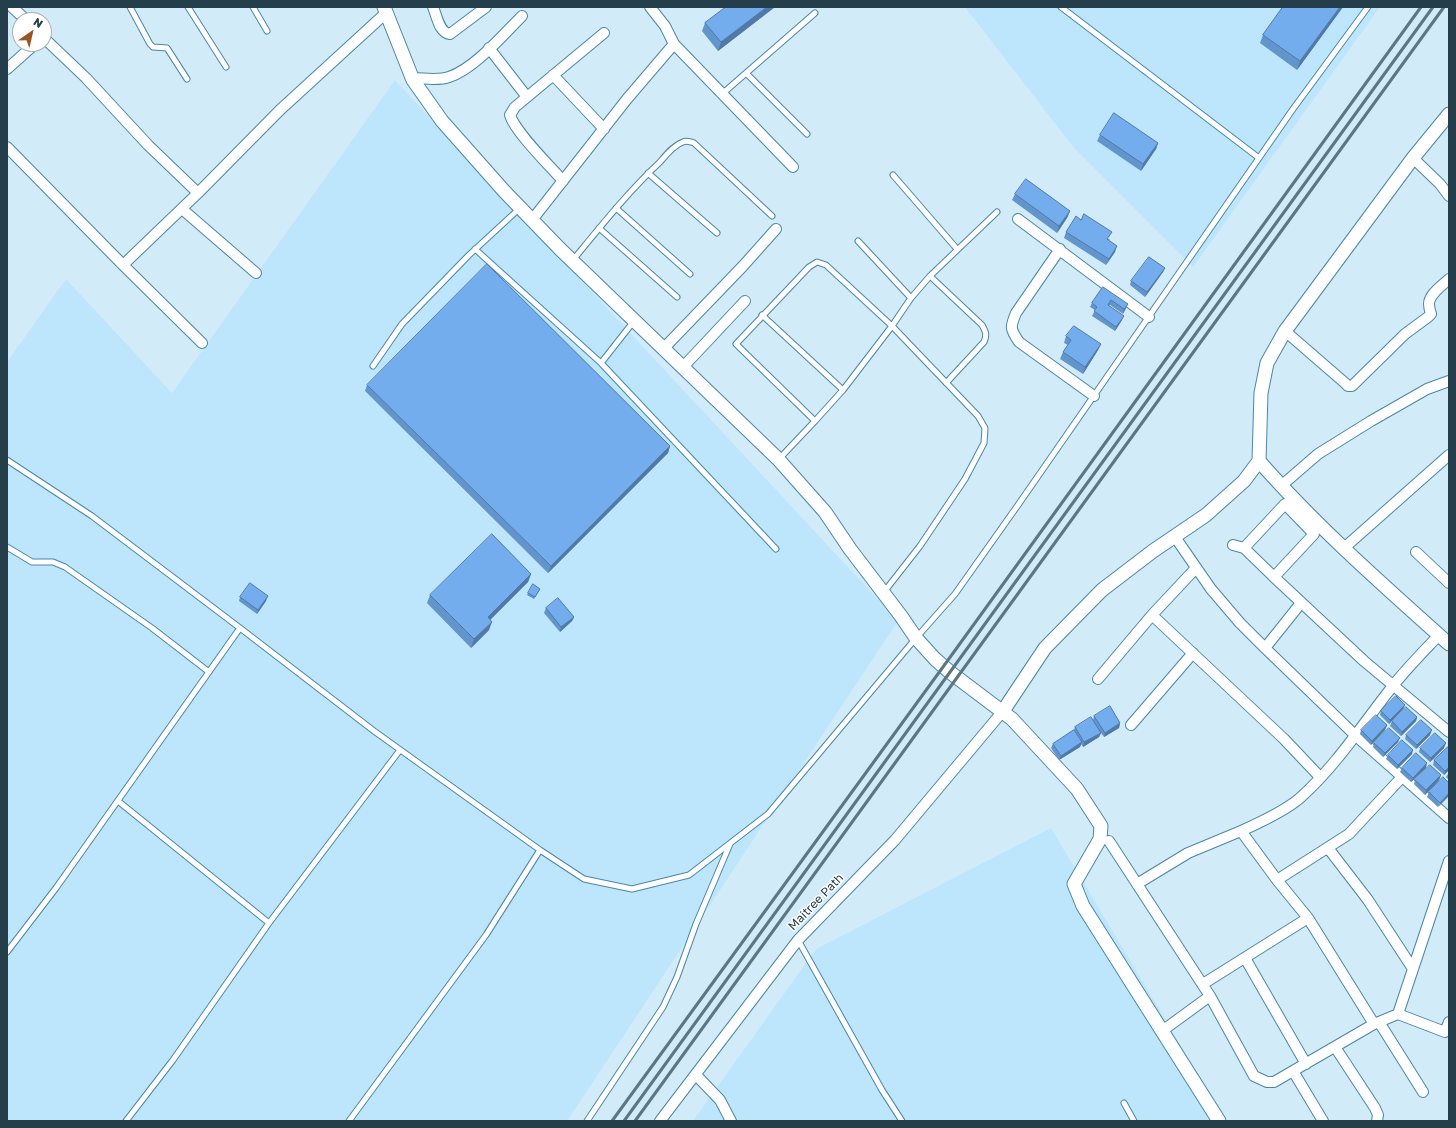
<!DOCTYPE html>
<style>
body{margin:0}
#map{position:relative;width:1456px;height:1128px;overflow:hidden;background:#d2ebf8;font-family:"Golos Text",sans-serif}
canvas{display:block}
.frame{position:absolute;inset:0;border:8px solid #243e4c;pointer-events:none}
.north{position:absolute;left:12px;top:12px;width:40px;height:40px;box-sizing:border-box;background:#fff;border:1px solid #a7b2b7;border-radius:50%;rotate:34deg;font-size:11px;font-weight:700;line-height:16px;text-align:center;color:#243e4c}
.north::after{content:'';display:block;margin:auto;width:14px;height:18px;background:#985526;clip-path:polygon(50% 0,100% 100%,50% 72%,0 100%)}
</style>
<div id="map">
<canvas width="1456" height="1128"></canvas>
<div class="frame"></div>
<div class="north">N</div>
</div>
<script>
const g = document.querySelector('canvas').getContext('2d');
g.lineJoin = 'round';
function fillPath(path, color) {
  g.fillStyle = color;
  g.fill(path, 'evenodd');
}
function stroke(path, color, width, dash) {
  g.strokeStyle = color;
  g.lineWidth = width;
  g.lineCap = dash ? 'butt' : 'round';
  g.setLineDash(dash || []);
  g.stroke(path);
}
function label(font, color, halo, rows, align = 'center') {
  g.font = font + ' "Golos Text",sans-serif';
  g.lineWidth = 3;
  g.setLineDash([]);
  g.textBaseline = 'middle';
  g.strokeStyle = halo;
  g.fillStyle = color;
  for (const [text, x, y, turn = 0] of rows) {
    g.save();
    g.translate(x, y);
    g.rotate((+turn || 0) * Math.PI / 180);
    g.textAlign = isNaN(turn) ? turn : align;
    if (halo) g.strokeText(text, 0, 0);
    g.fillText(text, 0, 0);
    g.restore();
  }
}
fillPath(new Path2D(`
 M965,7H1380L1193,267L1074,148Z
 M395,80L898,621L567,1121H7V362L66,279L172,393Z
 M1051,828L1226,1121H693L816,949Z`), '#bde6fd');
const service = new Path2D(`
 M130,7L150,44L153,47L167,48L187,79
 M188,7L226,67
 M253,7L267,31
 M1061,7L1259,158
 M746,73L807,134
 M722,94L815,13
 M648,173L717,233
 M893,175L957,249
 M616,208L690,274
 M599,228L677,297
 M858,241L911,298
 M475,249L601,363L776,549
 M573,260C601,226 628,192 660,162C666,155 674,145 683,142C687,140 690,142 694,143L772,216
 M930,276L982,325C986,332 987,335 984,342L946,383
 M762,315L843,390
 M601,363L634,321
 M373,366L402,324L469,255L520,208
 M815,421L736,344L809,267L817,262L826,265L892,326L978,416L985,428L984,443L965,479L920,546L884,592
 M779,459L815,421L843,390L892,326L911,298L930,276L997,212
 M7,460L92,516L240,628L374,731L540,850L584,879L632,889L689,875L768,814L916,638L955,594L1018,505L1293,109L1368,7
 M7,547L32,562H53L65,567L152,628L209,672
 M118,801L269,923L173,1060L126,1121
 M269,923L400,750
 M798,940L882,1090L902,1121
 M7,952L56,888L240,628
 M1124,1103L1134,1121
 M349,1121L486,935L540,850
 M587,1121L663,1007L677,977L696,924L730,844`);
const minor = new Path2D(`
 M12,7L26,20
 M433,7C437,16 439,33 450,34L486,7
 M44,38L86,78L148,145L198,193L280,110L387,12
 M674,44L793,167
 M489,48L527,97
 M7,69L35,44
 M553,75L604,129
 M412,78C424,78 438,81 449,77C474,69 503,35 522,16
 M7,147L123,265L202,343
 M1413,158L1440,184L1449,196
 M563,181C550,166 515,132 510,115L515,107L604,33
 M182,209L256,273
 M1018,219L1149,317
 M532,220L627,99L674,44L665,26L650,7
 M1060,249L1016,313C1010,327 1010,329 1019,342L1094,396
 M123,265L198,193
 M1285,331L1345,383L1348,386H1352L1405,334L1428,317L1431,314C1430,311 1429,307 1429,304C1429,294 1443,285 1449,279
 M664,348L743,266L776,229
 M683,367L745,301
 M1281,486L1318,454L1371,421L1427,389L1449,381
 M1175,537L1211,589L1240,623L1265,648L1301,603
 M1233,545L1244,548L1274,577
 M1244,548L1285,504L1314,534L1274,577L1364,661L1449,732
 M1344,548L1449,455
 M1416,552L1449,583
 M1152,615L1284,739L1320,777
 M1265,648L1356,736L1449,818
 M1098,679L1152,615L1196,568
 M1131,725L1193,653
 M1241,831C1259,823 1285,811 1300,798C1336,766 1362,725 1392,687C1406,669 1423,652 1439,635
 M1109,841L1210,996
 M1328,848L1368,900L1413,969
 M1277,880L1349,834L1402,777
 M1137,884L1188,853L1241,831L1277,880L1308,918L1374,1024L1274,1082H1267L1254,1076L1210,996L1162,1031
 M1245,958L1306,1064
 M1203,984L1308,918
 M1398,1014L1449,861
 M1379,1022L1423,1092
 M1374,1024L1398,1014L1445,1032L1449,1022
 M1335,1047L1375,1108L1378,1115L1377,1121
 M1293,1071L1323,1121
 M696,1075L720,1100L731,1121
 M660,1121L798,940L895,840L1003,711`);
const tertiary = new Path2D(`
 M384,7L413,80L442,121L504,191L560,249L778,459L825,512L850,549L901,616L916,638L935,659L951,673L1012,719L1077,789L1101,826L1100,839L1074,884L1083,906L1219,1121
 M1259,461C1317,527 1384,586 1449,644
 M1003,711L1045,648L1102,590L1153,551L1206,515L1244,481L1259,461L1261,393L1267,363L1285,331L1413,158L1449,114`);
stroke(service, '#4a87a6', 7);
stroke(minor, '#4a87a6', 12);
stroke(tertiary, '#4a87a6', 15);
stroke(service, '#fff', 5);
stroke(minor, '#fff', 10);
stroke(tertiary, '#fff', 13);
stroke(new Path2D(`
 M612,1121L943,667L1421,7
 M624,1121L1433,7
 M635,1121L1444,7`), '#5c7684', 3);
fillPath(new Path2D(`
 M726,7H775L718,51L702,31L705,23Z
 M1283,7H1343L1297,70L1260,43L1263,35Z
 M1100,135L1158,143L1156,149L1141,171L1097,141Z
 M1015,194L1070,211L1067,218L1057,233L1012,200Z
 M1066,232L1110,239L1109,240L1115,252L1106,265L1064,238Z
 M1165,268L1163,272L1145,297L1130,285L1131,281Z
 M1103,287L1126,308L1123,314L1110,305L1109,306L1122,320L1115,331L1092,316L1095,310L1090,307L1092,303Z
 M1066,336L1101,344L1098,350L1083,374L1060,359L1063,352L1068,345L1064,343Z
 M367,385L670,446L668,453L548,573L365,391Z
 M531,574L528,582L490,620L489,630L471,648L427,603L430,595Z
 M540,589L534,599L527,595L528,593Z
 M240,597L266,601L257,614L239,601Z
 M546,608L574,617L572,621L560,632L544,613Z
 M1405,705L1403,709L1389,724L1380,715L1381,711Z
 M1094,716L1120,723L1119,728L1104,737L1101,733L1099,737L1083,747L1081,744L1080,747L1059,760L1051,748L1053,744L1074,730L1075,727L1093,720Z
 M1417,717L1416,721L1401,736L1390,726L1392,721Z
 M1387,725L1385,730L1371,745L1360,734L1361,730Z
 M1406,735H1430L1416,749L1405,739Z
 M1398,742L1383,757L1373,747L1374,743Z
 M1449,746V770L1444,775L1433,765L1434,760Z
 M1420,748H1444L1430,762L1419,752Z
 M1412,754L1397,769L1386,759L1388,755Z
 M1402,768H1426L1411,782L1400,772Z
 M1449,772V780L1446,777Z
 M1441,775L1439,780L1425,795L1414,784L1415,780Z
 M1449,783L1438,807L1427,797L1429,792Z`), '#6395cd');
fillPath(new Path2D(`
 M767,7H775L718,51L721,42Z
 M1340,7H1343L1297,70L1300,61Z
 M1158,143L1156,149L1141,171L1143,164Z
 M1070,211L1067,218L1057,233L1059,226Z
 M1117,246L1115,252L1106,265L1109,259Z
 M1165,268L1163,272L1145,297L1147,292Z
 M1128,304L1123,314L1124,309Z
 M1124,316L1122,320L1115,331L1116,327Z
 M1101,344L1098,350L1083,374L1085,367Z
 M670,446L668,453L548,573L551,566Z
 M531,574L528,582L485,625L488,617Z
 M268,596L266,601L257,614L258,610Z
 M574,617L572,621L560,632L561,627Z
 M492,622L489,630L471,648L474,639Z
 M1405,705L1403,709L1389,724L1390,720Z
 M1417,717L1416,721L1401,736L1402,732Z
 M1120,723L1119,728L1104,737L1105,733Z
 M1387,725L1385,730L1371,745L1372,741Z
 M1432,730L1430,735L1416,749L1417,745Z
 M1101,733L1099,737L1083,747L1084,742Z
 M1400,738L1398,742L1383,757L1385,753Z
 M1082,742L1080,747L1059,760L1061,756Z
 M1446,743L1444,748L1430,762L1431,758Z
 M1413,750L1412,754L1397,769L1398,765Z
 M1427,763L1426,768L1411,782L1413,778Z
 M1449,767V770L1444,775L1445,771Z
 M1441,775L1439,780L1425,795L1426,790Z
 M1449,793V796L1438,807L1440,803Z`), '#5079a7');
const building = new Path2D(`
 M726,7H767L721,42L705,23Z
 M1283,7H1340L1300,61L1263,35Z
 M1114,113L1158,143L1143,164L1100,135Z
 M1026,179L1070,211L1059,226L1015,194Z
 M1084,214L1112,232L1107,239L1117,246L1109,259L1066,232L1076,216L1081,220Z
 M1149,257L1165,268L1147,292L1131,281Z
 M487,264L670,446L551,566L367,385Z
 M1103,287L1128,304L1124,309L1111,300L1108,305L1124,316L1116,327L1094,311L1097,307L1092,303Z
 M1074,326L1101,344L1085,367L1063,352L1071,340L1066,336Z
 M492,534L531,574L488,617L492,622L474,639L430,595Z
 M250,583L268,596L258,610L240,597Z
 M533,584L540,589L535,597L528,593Z
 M558,598L574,617L561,627L546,608Z
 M1396,696L1405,705L1390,720L1381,711Z
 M1110,706L1120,723L1105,733L1094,716Z
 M1406,707L1417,717L1402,732L1392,721Z
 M1376,715L1387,725L1372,741L1361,730Z
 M1091,717L1101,733L1084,742L1075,727Z
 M1421,720L1432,730L1417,745L1406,735Z
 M1389,728L1400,738L1385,753L1374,743Z
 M1074,730L1082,742L1061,756L1053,744Z
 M1435,733L1446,743L1431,758L1420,748Z
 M1402,740L1413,750L1398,765L1388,755Z
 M1449,746V767L1445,771L1434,760Z
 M1416,753L1427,763L1413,778L1402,768Z
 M1430,765L1441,775L1426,790L1415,780Z
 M1443,777L1449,783V793L1440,803L1429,792Z`);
fillPath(building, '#73adee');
stroke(building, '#5079a7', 1);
label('12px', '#243e4c', '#fff', [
 ["Maitree Path",816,902,-46]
]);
</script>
